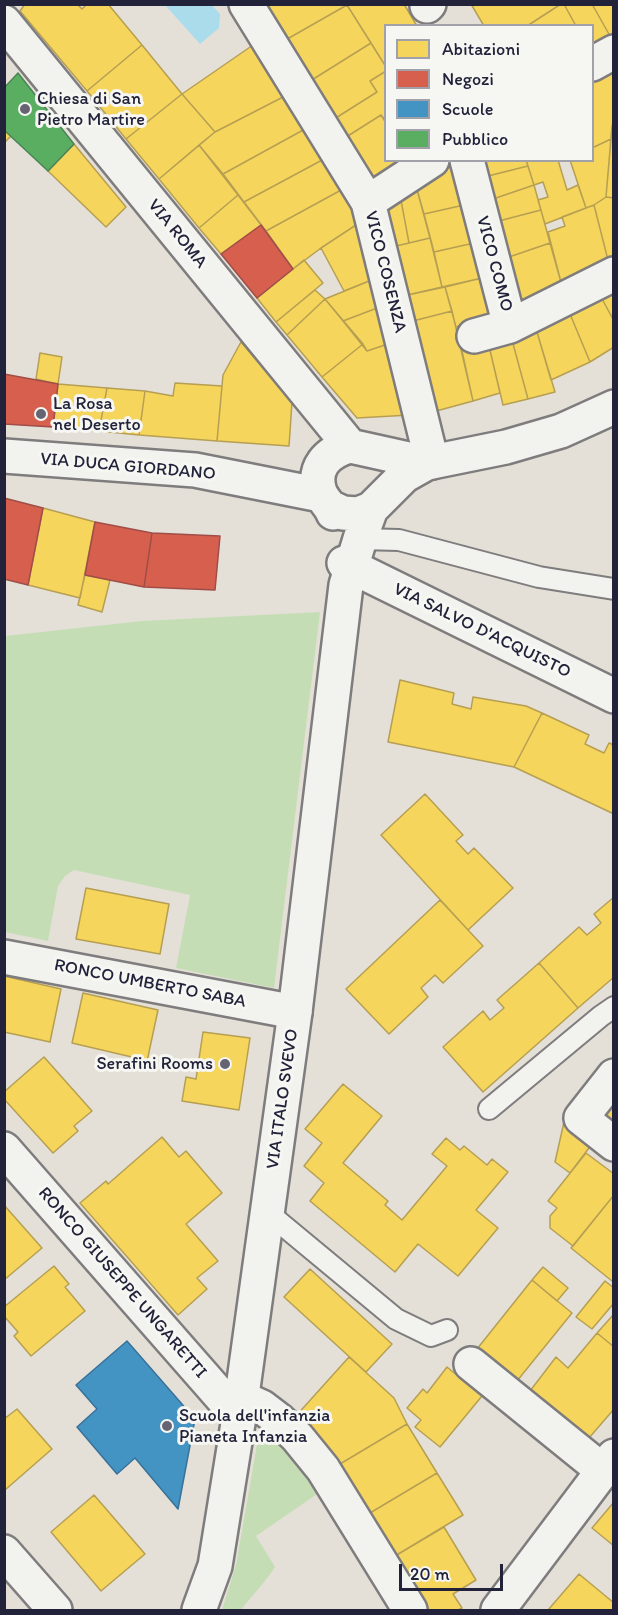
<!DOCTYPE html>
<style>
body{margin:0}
#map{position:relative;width:618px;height:1615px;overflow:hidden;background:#e4e0d7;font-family:Itim,sans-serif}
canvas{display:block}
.frame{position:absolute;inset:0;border:6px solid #22223b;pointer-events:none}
.legend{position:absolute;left:384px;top:24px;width:210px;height:138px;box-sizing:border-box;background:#f6f6f2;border:2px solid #a1a1a9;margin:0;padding:8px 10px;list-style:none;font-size:18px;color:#22223b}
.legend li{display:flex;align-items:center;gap:12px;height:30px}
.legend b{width:30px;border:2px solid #a1a1a9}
.scale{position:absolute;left:399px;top:1564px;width:104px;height:27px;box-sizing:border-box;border:3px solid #22223b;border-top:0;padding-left:8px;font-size:18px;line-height:21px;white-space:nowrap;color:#22223b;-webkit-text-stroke:4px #f6f6f2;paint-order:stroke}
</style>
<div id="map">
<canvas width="618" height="1615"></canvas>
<div class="frame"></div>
<ul class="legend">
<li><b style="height:16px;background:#f6d55c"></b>Abitazioni</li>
<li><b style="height:16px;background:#d6604d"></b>Negozi</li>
<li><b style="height:16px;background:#4393c3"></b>Scuole</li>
<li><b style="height:16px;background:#5aae61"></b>Pubblico</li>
</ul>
<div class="scale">20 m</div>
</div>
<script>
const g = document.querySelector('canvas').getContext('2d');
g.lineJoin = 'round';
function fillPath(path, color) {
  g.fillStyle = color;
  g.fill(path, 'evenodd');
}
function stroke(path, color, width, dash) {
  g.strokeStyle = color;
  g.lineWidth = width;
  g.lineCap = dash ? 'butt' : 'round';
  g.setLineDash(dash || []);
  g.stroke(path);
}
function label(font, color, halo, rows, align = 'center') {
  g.font = font + ' Itim,sans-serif';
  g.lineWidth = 6;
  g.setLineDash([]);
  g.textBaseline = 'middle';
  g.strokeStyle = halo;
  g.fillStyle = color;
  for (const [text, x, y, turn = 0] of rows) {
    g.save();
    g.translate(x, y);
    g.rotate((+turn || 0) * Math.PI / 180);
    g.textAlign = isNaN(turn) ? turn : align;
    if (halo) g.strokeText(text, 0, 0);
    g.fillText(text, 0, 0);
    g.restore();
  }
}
fillPath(new Path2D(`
 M320,612L274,988L176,968L190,895L74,870L65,876L58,886L48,941L5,932V636L142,621Z
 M267,1428L274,1431L320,1492L256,1536L275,1567C265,1583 252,1595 241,1610H222L236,1565L259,1433Z`), '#c5ddb5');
fillPath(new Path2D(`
 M165,5H212L220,14L219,28L200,44Z`), '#abdcec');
const homes = new Path2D(`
 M25,4H77L82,9L87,4H108L142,45L87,91L20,11Z
 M260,4H347V5L282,42Z
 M404,4L417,26H386V67L347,5Z
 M471,4H561L527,26H484Z
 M561,4H564L576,26H527Z
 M564,4H592L610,36L592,46V26H576Z
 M592,4H614V34L610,36Z
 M347,5L371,43L307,83L282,42Z
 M371,43L386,67V71L370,81L377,92L331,121L307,83Z
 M142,45L182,94L126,139L87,91Z
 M253,45L285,96L215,132L182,94Z
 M614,66V111L611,139L592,148V79Z
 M386,71V121L381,115L343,139L331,121L377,92L370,81Z
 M182,94L215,132L159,179L126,139Z
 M285,96L305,129L223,174L199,145L215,132Z
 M381,115L386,123V160H399L401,164L370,183L343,139Z
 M612,126H614V198L606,197Z
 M305,129L324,159L244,202L223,174Z
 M4,130L11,136L4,143Z
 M611,139L606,197L594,205L586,208L570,160H592V148Z
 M74,144L126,207L106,227L48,171Z
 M199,145L238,195L199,228L159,179Z
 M324,159L343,189L266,231L244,202Z
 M479,160H526L528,166L484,177Z
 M526,160H558L567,190L578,185L586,208L545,224L538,200L548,197L543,182L534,185Z
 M454,165L464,205L424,214L416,186Z
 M528,166L534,185L490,200L484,177Z
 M534,185L541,210L495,222L490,200Z
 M416,186L430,238L409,243L400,195Z
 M343,189L362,221L321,248L293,269L266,231Z
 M238,195L261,225L221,254L199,228Z
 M400,195L409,243L392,247L383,203Z
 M606,197L614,198V261L609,264L594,205Z
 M464,205L474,243L434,252L424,214Z
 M594,205L609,264L562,286L548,232L565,226L562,217Z
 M541,210L550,243L506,258L495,222Z
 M357,224L379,277L344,291L321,248Z
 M430,238L442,287L403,296L392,247Z
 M474,243L482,278L442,287L434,252Z
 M550,243L562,286L518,308L506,258Z
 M304,260L323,283L276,322L257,298Z
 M379,277L385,305L343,321L325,299Z
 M482,278L494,317L456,327L445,287Z
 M445,287L452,311L409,322L403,296Z
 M315,290L325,299L287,335L276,322Z
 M614,291V321L601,297Z
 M601,297L614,321V347L590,362L570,314Z
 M325,299L363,344L322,377L287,335Z
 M385,305L394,342L367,351L343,321Z
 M452,311L473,401L429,413L409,322Z
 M570,314L590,362L551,380L537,332Z
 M537,332L555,392L528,399L512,340Z
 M512,340L528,399L503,405L489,346Z
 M241,342L292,402L289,446L217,441L223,375Z
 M394,342L410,415L357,418L322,377L363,344L367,351Z
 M489,346L500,393L473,401L462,351Z
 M40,353L62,357L58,384L36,379Z
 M175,383L222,386L217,441L139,435L145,391L173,396Z
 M58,384L107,388L99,431L53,427Z
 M107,388L145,391L139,435L99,431Z
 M43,508L95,522L80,598L28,585Z
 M85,575L110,580L102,612L78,605Z
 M400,680L454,693L452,704L471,709L473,697L526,706L542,713L514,767L388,742Z
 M542,713L589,735L585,744L604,753L609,743L614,745V814L514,767Z
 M425,794L463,835L456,841L468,854L474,848L513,888L468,930L381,835Z
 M86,888L169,904L160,954L76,939Z
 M614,897V977L578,1008L539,963L579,927L587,935L601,923L594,914Z
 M440,900L483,946L443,983L435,975L421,988L428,997L389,1034L346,989Z
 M539,963L578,1008L483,1092L443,1047L483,1011L490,1020L504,1008L497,1000Z
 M4,976L61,989L50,1042L4,1032Z
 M83,993L158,1010L146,1066L134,1064L136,1058L72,1043Z
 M203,1032L250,1038L239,1110L182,1101L186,1077L196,1079Z
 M44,1057L92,1111L74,1126L78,1131L53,1153L4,1099V1092Z
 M343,1084L382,1116L343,1163L388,1201L385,1205L402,1220L447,1166L432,1154L446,1138L460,1150L464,1146L487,1165L492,1159L508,1172L476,1210L498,1228L458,1276L418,1244L395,1272L310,1201L324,1183L304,1166L322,1143L305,1129Z
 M614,1102V1122L604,1114Z
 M564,1122L592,1144L570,1173L555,1162Z
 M162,1137L179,1157L186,1151L222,1193L186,1224L218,1261L197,1278L207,1289L178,1315L80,1203L106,1181L108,1184Z
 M586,1153L614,1174V1195L573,1246L550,1228V1216L557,1208L548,1201Z
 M614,1195V1279L612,1281L571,1248Z
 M4,1205L42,1248L4,1280Z
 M54,1266L69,1284L65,1287L85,1311L31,1356L14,1336L18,1332L4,1316V1307Z
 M543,1267L568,1288L557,1301L532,1280Z
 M310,1269L392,1344L366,1372L284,1297Z
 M532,1280L572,1313L517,1381L477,1349Z
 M605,1281L614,1288V1303L592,1329L576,1317Z
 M614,1314V1347L597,1333Z
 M597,1333L614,1347V1409L589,1438L530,1391L556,1357L568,1368Z
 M349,1357L394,1398L407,1424L340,1464L326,1444L295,1417Z
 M447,1367L482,1396L440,1447L415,1427L421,1420L407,1408L423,1389L427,1393Z
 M17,1409L52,1449L5,1490L4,1419Z
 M407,1424L437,1473L370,1513L340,1464Z
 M437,1473L463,1515L395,1556L370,1513Z
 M94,1495L145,1554L101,1591L51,1532Z
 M614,1502V1546L592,1528Z
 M444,1527L476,1580L453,1594L462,1608L458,1610H429L395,1556Z
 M579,1574L614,1603V1610H548Z`);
fillPath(homes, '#f6d55c');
stroke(homes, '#b69f52', 1.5);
const shops = new Path2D(`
 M261,225L293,269L257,298L221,254Z
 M4,374L58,384L53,427L4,424Z
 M4,498L43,508L28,585L4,579Z
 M95,522L152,533L144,587L85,575Z
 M152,533L220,536L215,590L144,587Z`);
fillPath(shops, '#d6604d');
stroke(shops, '#a04d48', 1.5);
const schools = new Path2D(`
 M127,1341L195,1419L178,1509L135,1458L117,1474L77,1427L97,1409L76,1385Z`);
fillPath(schools, '#4393c3');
stroke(schools, '#39719a', 1.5);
const public = new Path2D(`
 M18,73L74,144L48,171L4,130V88Z`);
fillPath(public, '#5aae61');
stroke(public, '#498456', 1.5);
const lane = new Path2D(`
 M360,539L399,540L539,577L614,589
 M489,1109L601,1016L614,1007
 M267,1212L396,1319L431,1336L447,1330`);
const street = new Path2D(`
 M246,4L368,202L432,462
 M427,6L429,4
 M592,64L614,52
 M467,160L510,326L614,274
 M368,202L432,160
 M474,336L510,326
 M344,563L614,696
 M4,957L295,1012
 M614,1076L581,1118L614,1144
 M4,1149L239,1417
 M471,1364L602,1470
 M242,1398L262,1407L279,1420L297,1437L323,1469L410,1610
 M4,1552L55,1610
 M498,1610L614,1456`);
const secondary = new Path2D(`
 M4,22L350,446
 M4,456L195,470L321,495
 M330,507L343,513L358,514L371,509L404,476L427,463L506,447L561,431L614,407
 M333,513C330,505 323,500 320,492C312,468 327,452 350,446L427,463
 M199,1610L215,1566L239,1417L295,1012L346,585L360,539L371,509`);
stroke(lane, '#7e7c7d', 24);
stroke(street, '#7e7c7d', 38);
stroke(secondary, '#7e7c7d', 38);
stroke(lane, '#f2f2ef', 20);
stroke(street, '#f2f2ef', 33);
stroke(secondary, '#f2f2ef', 33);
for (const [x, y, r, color] of [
 [25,109,6,"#666472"],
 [41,414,6,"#666472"],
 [225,1064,6,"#666472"],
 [167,1426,6,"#666472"]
]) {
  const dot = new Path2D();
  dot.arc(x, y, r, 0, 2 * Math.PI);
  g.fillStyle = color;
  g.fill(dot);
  stroke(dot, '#f6f6f2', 2);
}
label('18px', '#22223b', '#f6f6f2', [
 ["Chiesa di San",37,99],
 ["Pietro Martire",37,120],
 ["La Rosa",53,404],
 ["nel Deserto",53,425],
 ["Serafini Rooms",213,1064,"right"],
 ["Scuola dell'infanzia",179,1416],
 ["Pianeta Infanzia",179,1437]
], 'left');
label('18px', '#22223b', '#f6f6f2', [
 ["VIA ROMA",177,234,51],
 ["VICO COMO",494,264,75],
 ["VICO COSENZA",385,272,76],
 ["VIA DUCA GIORDANO",128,467,5],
 ["VIA SALVO D'ACQUISTO",482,631,26],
 ["RONCO UMBERTO SABA",150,984,11],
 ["VIA ITALO SVEVO",283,1099,-82],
 ["RONCO GIUSEPPE UNGARETTI",122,1283,49]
]);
</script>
